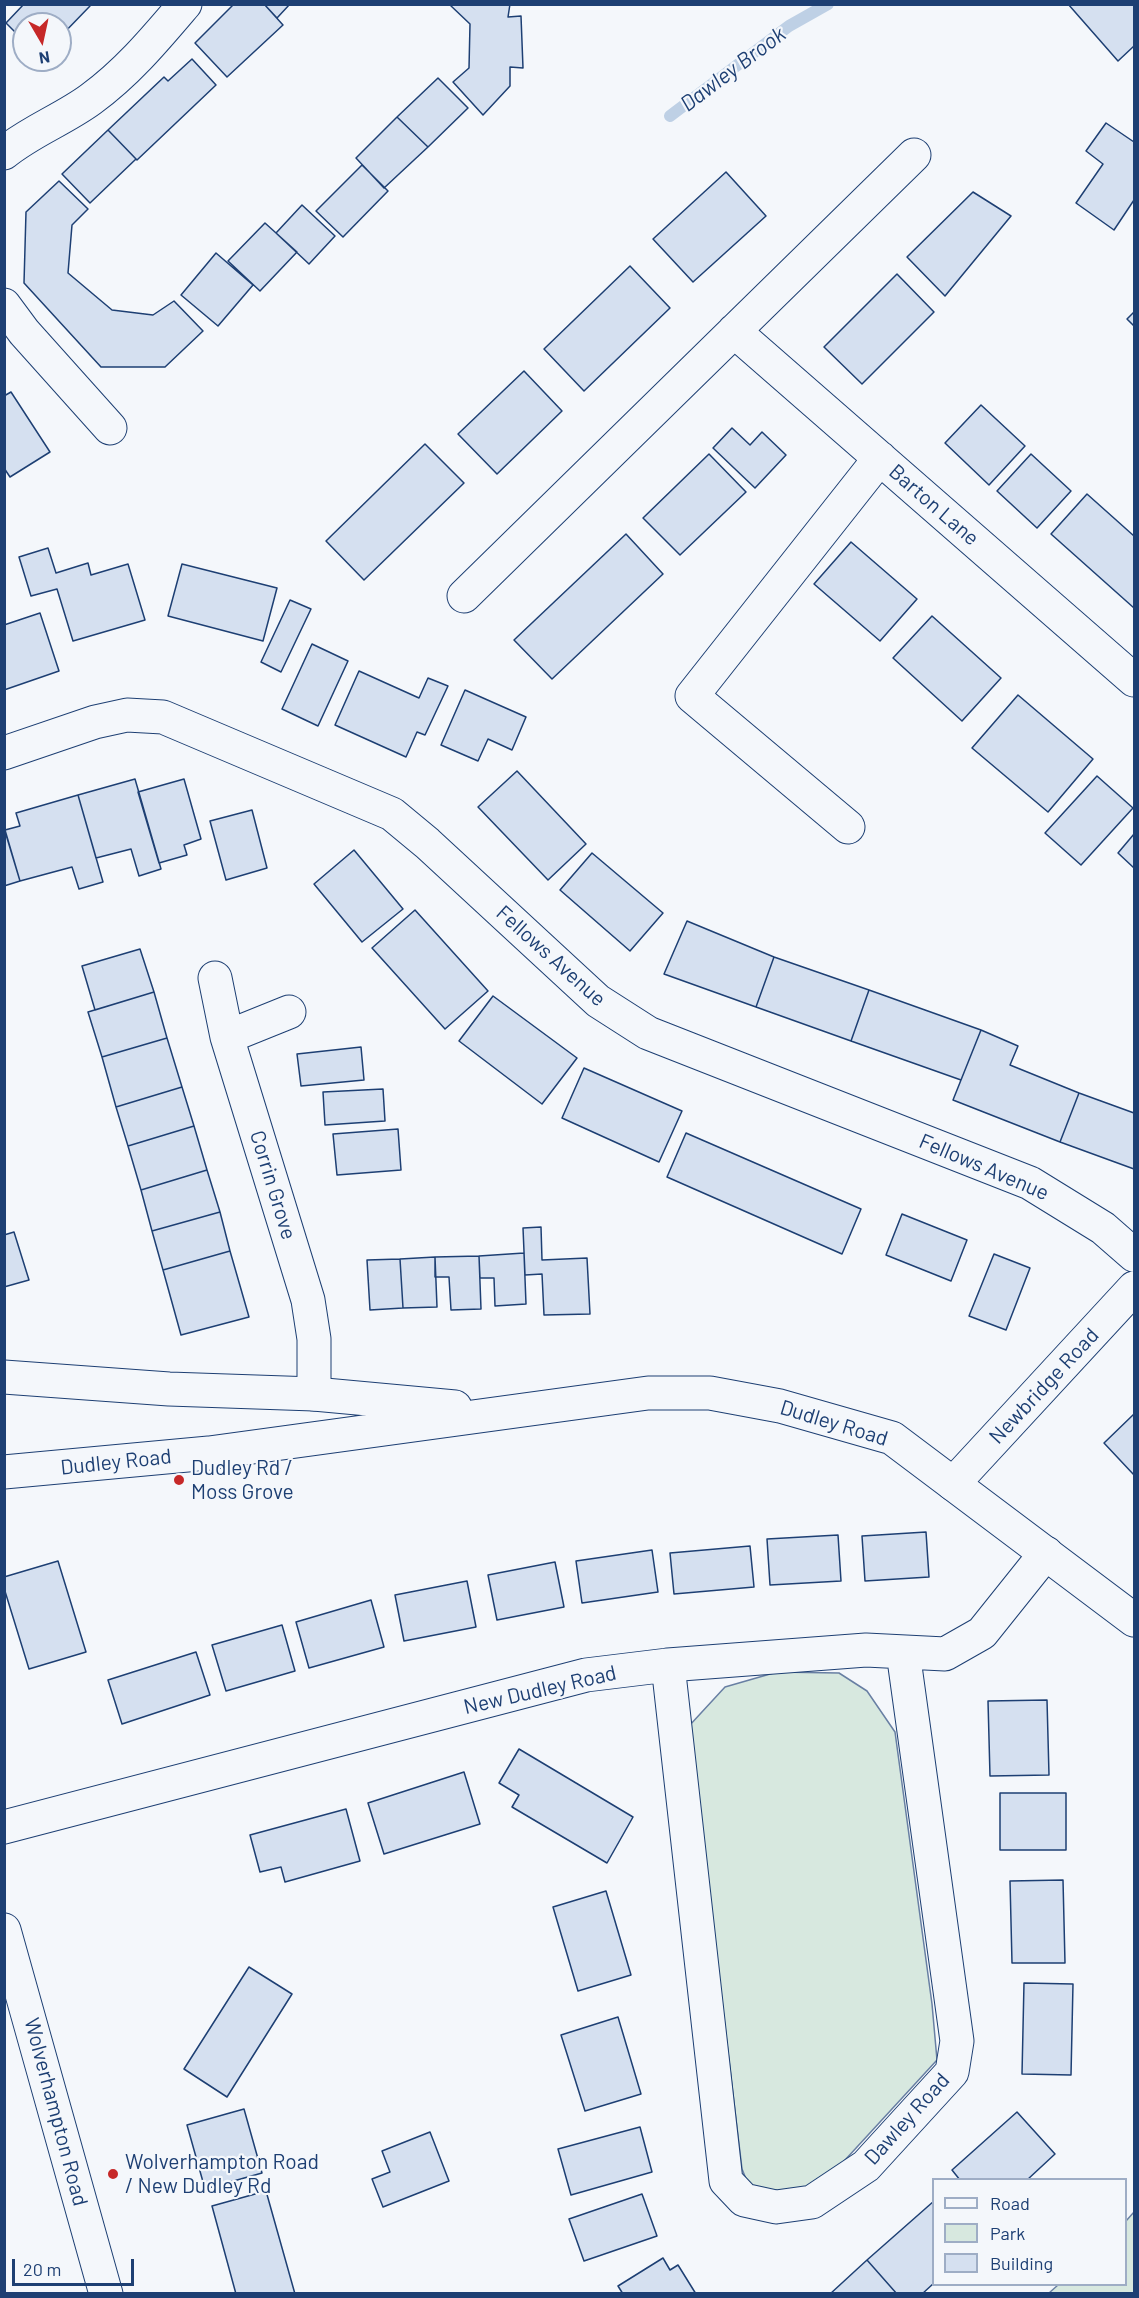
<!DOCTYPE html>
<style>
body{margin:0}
#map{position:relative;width:1139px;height:2298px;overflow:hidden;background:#f4f7fb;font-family:Barlow,sans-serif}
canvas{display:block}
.frame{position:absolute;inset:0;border:6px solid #1d3f73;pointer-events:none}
.legend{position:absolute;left:932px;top:2178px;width:195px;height:108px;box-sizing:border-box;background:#f4f7fb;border:2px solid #9eadc5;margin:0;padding:8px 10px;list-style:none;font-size:18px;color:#1d3f73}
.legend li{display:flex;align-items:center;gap:12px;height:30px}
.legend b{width:30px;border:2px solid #9eadc5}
.north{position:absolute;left:12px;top:12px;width:60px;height:60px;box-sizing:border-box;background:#f4f7fb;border:2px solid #9eadc5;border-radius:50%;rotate:171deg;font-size:16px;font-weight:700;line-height:24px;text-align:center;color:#1d3f73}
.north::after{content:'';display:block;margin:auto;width:21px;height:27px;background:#c62828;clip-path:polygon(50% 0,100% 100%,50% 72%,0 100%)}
.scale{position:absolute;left:12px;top:2259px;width:122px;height:27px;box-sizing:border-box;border:3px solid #1d3f73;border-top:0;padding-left:8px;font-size:18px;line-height:21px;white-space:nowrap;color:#1d3f73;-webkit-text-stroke:4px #f4f7fb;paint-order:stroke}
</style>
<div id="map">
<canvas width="1139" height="2298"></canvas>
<div class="frame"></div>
<ul class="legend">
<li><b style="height:8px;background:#f4f7fb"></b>Road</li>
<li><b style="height:16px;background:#d7e8df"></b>Park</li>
<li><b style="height:16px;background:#d5e0f0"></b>Building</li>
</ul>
<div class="north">N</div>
<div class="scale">20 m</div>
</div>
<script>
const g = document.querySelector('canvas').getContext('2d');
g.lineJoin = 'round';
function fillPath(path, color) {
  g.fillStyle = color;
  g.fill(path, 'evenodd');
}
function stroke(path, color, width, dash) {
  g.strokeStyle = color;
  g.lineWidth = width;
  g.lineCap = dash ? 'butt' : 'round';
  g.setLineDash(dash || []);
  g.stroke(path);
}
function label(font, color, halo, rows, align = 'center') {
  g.font = font + ' Barlow,sans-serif';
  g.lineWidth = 4.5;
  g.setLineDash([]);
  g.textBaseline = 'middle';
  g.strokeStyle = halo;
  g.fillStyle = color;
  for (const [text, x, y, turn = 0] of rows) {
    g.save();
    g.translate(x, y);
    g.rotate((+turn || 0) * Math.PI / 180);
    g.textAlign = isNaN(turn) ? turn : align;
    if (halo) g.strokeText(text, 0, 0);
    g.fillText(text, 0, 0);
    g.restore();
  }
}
const green = new Path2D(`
 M777,1672L839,1673L867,1691L895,1732L932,2004L937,2060L834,2172L798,2195L751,2191L742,2169L689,1726L725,1687Z
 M1134,2212V2293H1049L1058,2285L1126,2284V2221Z`);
fillPath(green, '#d7e8df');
stroke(green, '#687fa3', 1.5);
stroke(new Path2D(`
 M670,116L789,26L828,4`), '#bed0e5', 12);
const building = new Path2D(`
 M24,4H89L90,6L60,37V24H24V41L6,23Z
 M234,4H264L283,25L227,77L195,43Z
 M264,4H290L277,18Z
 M510,4L508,17L521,16L523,68L510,67V86L483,115L453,82L469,68L470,24L450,5Z
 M1068,4H1134V46L1118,61Z
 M192,59L216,85L137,160L108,130L164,77L168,81Z
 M438,78L468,108L428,147L397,117Z
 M397,117L428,147L384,188L356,158Z
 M1106,123L1134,142V200L1114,230L1076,203L1103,164L1086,151Z
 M108,130L136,159L90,203L62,174Z
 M362,165L388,191L343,237L316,211Z
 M726,172L766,216L693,282L653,239Z
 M59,181L88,209L72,225L68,273L112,310L153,315L174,301L203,331L165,367H101L24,283L26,212Z
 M973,192L1011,216L945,296L907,257Z
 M302,205L335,236L309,264L276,233Z
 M265,223L297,252L260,291L228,261Z
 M216,253L253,285L218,326L181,295Z
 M630,266L670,308L584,391L544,349Z
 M897,274L934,312L862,384L824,347Z
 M1134,312V326L1127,319Z
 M524,371L562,411L497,474L458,434Z
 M11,392L50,452L10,477L4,468V396Z
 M981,405L1025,446L989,485L945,443Z
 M732,428L750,445L762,432L786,455L755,488L713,448Z
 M425,444L464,483L364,580L326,541Z
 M709,454L746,492L680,555L643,518Z
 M1031,454L1071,491L1037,528L997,491Z
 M1087,494L1134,536V608L1051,534Z
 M626,534L663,574L552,679L514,640Z
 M851,542L917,599L880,641L814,584Z
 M48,548L56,573L88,563L91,575L128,564L145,620L73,641L57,589L31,596L19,557Z
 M182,564L277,588L263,641L168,616Z
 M290,600L311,609L281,672L261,662Z
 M40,613L59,671L4,690V625Z
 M932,616L1001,678L962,721L893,658Z
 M312,644L348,661L318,726L282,709Z
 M359,671L419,698L428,678L448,686L425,735L417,732L406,757L335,725Z
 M465,690L526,717L512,750L488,739L478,761L441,745Z
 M1018,695L1093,759L1048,812L972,748Z
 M517,771L586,844L548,880L478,807Z
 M1097,776L1133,808L1081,865L1045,833Z
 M135,779L161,869L139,876L131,849L96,858L78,795Z
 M184,779L201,839L184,845L187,855L159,863L138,792Z
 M78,795L103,882L79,889L72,867L20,881L5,830L20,826L16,813Z
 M252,810L267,868L226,880L210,821Z
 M4,828L20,881L4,886Z
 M1134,834V868L1118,853Z
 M354,850L403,909L362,942L314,884Z
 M592,853L663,913L630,951L560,890Z
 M415,910L488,991L445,1029L372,948Z
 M687,921L774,957L756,1007L664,974Z
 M140,949L154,992L95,1010L82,966Z
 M774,957L869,990L851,1041L756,1007Z
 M869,990L981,1030L961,1080L851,1041Z
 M154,992L167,1038L102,1057L88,1012Z
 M493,996L577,1058L542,1104L459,1041Z
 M981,1030L1018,1046L1010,1065L1079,1093L1060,1142L953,1100Z
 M167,1038L182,1087L116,1107L102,1057Z
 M361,1047L364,1080L301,1086L297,1054Z
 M584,1068L682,1111L659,1162L562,1118Z
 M182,1087L194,1126L128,1146L116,1107Z
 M383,1089L385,1121L325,1125L323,1092Z
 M1079,1093L1134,1113V1169L1060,1142Z
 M194,1126L207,1170L141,1190L128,1146Z
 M398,1129L401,1170L337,1175L333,1134Z
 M686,1133L861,1209L842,1254L667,1177Z
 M207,1170L220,1212L152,1231L141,1190Z
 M220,1212L230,1251L163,1270L152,1231Z
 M902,1214L967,1240L951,1281L886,1255Z
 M541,1227L542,1260L587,1258L590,1314L544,1315L542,1274L525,1275L523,1228Z
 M14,1232L29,1280L4,1287V1235Z
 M230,1251L249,1317L181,1335L163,1270Z
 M524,1253L526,1304L495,1306L494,1278H480L479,1256Z
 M994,1254L1030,1268L1006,1330L969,1316Z
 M479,1256L481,1309L451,1310L449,1277H435V1257Z
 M435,1257L437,1307L403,1308L400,1259Z
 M400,1259L403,1308L370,1310L367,1260Z
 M1134,1414V1475L1104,1443Z
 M926,1532L929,1577L865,1581L862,1536Z
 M838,1535L841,1581L770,1585L767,1539Z
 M750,1546L754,1587L674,1594L670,1553Z
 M652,1550L658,1592L582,1603L576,1561Z
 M58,1561L86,1652L29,1669L4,1588V1577Z
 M555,1562L564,1607L497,1620L488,1575Z
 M467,1581L476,1627L404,1641L395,1595Z
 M371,1600L384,1647L309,1668L296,1622Z
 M282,1625L295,1671L226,1691L212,1645Z
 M196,1652L210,1695L122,1724L108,1680Z
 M1047,1700L1049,1775L990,1776L988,1701Z
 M519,1749L633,1817L607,1863L512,1807L519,1795L499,1783Z
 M464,1772L480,1824L384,1854L368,1803Z
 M1000,1793H1066V1850H1000Z
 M346,1809L360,1861L285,1882L281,1867L260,1872L250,1835Z
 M1063,1880L1065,1963H1012L1010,1881Z
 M606,1891L631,1975L578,1991L553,1907Z
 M249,1967L292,1994L227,2097L184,2069Z
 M1024,1983L1073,1984L1071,2075L1022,2074Z
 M618,2017L641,2094L585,2111L561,2035Z
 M244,2109L262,2173L205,2189L187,2125Z
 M1017,2112L1055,2154L1027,2180H960L952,2170Z
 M640,2127L652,2172L571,2195L558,2149Z
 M430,2132L449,2181L383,2207L372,2179L390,2172L382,2151Z
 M266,2191L295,2294H236L212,2206Z
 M642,2194L657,2236L584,2261L569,2219Z
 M934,2201V2283L922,2294H897L867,2260Z
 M663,2258L670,2270L678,2265L696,2294H623L618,2286Z
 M867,2260L897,2294H830Z`);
fillPath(building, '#d5e0f0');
stroke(building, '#1d3f73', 1.5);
const minor = new Path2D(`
 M4,153C31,131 64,119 91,99C128,72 156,38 185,4
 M4,305L24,332L110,428
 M734,331L1134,680
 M464,596L914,155
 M4,753L95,722L127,715L163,717L392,814L427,843L598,1001L648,1033L1030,1183L1103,1228L1134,1255
 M848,827L692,696L880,458
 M215,978L227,1037L308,1300L314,1339V1394
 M227,1037L289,1012
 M953,1484L1134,1288
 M668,1665L726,2181L744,2200L776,2207L812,2202L866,2166L952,2072L957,2041L903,1652
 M4,1827L586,1675L668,1665L866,1650L945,1654L982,1633L1046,1553`);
const major = new Path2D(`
 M4,1377L169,1389L314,1394L455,1407
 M4,1472L209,1453L648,1393H710L780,1406L892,1438L1134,1620`);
const highway = new Path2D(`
 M4,1930L106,2294`);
stroke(minor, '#1d3f73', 35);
stroke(major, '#1d3f73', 35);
stroke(highway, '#1d3f73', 35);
stroke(minor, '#f4f7fb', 33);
stroke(major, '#f4f7fb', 33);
stroke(highway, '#f4f7fb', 33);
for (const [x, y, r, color] of [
 [179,1480,6,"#c62828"],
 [113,2174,6,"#c62828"]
]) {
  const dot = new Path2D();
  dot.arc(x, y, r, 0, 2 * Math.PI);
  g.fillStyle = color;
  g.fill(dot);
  stroke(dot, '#f4f7fb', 2);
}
label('21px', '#1d3f73', '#f4f7fb', [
 ["Barton Lane",934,505,41],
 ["Fellows Avenue",551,956,42],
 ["Fellows Avenue",984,1167,23],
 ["Corrin Grove",273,1185,73],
 ["Newbridge Road",1044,1386,-47],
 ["Dudley Road",834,1423,17],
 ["Dudley Road",116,1462,-6],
 ["New Dudley Road",540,1690,-13],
 ["Wolverhampton Road",56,2112,75],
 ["Dawley Road",907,2119,-48]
]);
label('21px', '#1d3f73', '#f4f7fb', [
 ["Dudley Rd /",191,1468],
 ["Moss Grove",191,1492],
 ["Wolverhampton Road",125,2162],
 ["/ New Dudley Rd",125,2186]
], 'left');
label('italic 22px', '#1d3f73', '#f4f7fb', [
 ["Dawley Brook",733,69,-37]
]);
</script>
